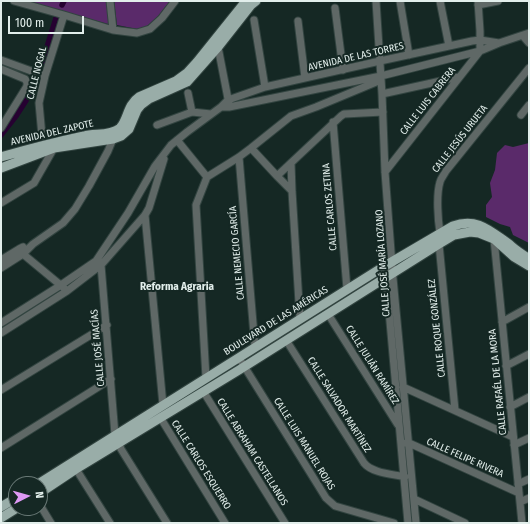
<!DOCTYPE html>
<meta charset="utf-8">
<style>
body{margin:0}
#map{position:relative;width:530px;height:524px;overflow:hidden;background:#152824;font-family:"Fira Sans Condensed",sans-serif}
canvas{display:block}
.frame{position:absolute;inset:0;border:2px solid #e2eeeb;pointer-events:none}
.north{position:absolute;left:8px;top:476px;width:40px;height:40px;box-sizing:border-box;background:#152824;border:1px solid #677774;border-radius:50%;rotate:84deg;font-size:11px;font-weight:700;line-height:16px;text-align:center;color:#e2eeeb}
.north::after{content:'';display:block;margin:auto;width:14px;height:18px;background:#dd99f4;clip-path:polygon(50% 0,100% 100%,50% 72%,0 100%)}
.scale{position:absolute;left:8px;top:16px;width:76px;height:18px;box-sizing:border-box;border:2px solid #e2eeeb;border-top:0;padding-left:5px;font-size:12px;line-height:14px;white-space:nowrap;color:#e2eeeb;-webkit-text-stroke:3px #152824;paint-order:stroke}
</style>
<div id="map">
<canvas width="530" height="524"></canvas>
<div class="frame"></div>
<div class="north">N</div>
<div class="scale">100 m</div>
</div>
<script>
const g = document.querySelector('canvas').getContext('2d');
g.lineJoin = 'round';
function fillPath(path, color) {
  g.fillStyle = color;
  g.fill(path, 'evenodd');
}
function stroke(path, color, width, dash) {
  g.strokeStyle = color;
  g.lineWidth = width;
  g.lineCap = dash ? 'butt' : 'round';
  g.setLineDash(dash || []);
  g.stroke(path);
}
function label(font, color, halo, rows, align = 'center') {
  g.font = font + ' "Fira Sans Condensed",sans-serif';
  g.lineWidth = 4;
  g.setLineDash([]);
  g.textBaseline = 'middle';
  g.strokeStyle = halo;
  g.fillStyle = color;
  for (const [text, x, y, turn = 0] of rows) {
    g.save();
    g.translate(x, y);
    g.rotate((+turn || 0) * Math.PI / 180);
    g.textAlign = isNaN(turn) ? turn : align;
    if (halo) g.strokeText(text, 0, 0);
    g.fillText(text, 0, 0);
    g.restore();
  }
}
fillPath(new Path2D(`
 M25,1H107L110,24H108Z
 M114,1H170L158,16L146,27L137,29L117,25Z
 M529,143V243L513,235L510,227L500,224L486,217V205L492,197L490,183L495,170L497,153L505,145L513,147Z`), '#5a2a6a');
stroke(new Path2D(`
 M62,5L64,1
 M42,63L56,18
 M1,135L16,116L38,82`), '#260131', 5.5);
const minor = new Path2D(`
 M14,1L64,15L113,30L137,33L150,29L162,18L175,1
 M110,1L113,30
 M376,1L382,94L385,172L393,278L416,523
 M400,1L409,55
 M440,1L449,46
 M478,5L498,1
 M335,8L343,70
 M254,20L265,87
 M298,21L305,78
 M523,36L529,43
 M499,43L480,40L472,41L380,61L265,87L228,100L221,107H229L381,76L480,51L499,43L529,33
 M218,47L229,104
 M1,60L45,76
 M1,69L25,79L27,82V86L1,128
 M188,93L192,112
 M382,94L459,77
 M521,115L529,105
 M333,122L347,289
 M157,125L192,112L211,114
 M42,136L39,103L45,76L64,15
 M177,140L207,177
 M251,148L277,176L292,191
 M239,157L255,347
 M291,163L292,191L300,319
 M385,172L480,51V31L478,1
 M277,176L341,116L344,114L383,112
 M207,177L239,157L251,148L291,116L316,107L381,80
 M1,203L34,183L54,148
 M145,215L163,405
 M440,233C438,220 436,195 440,182C441,178 444,175 446,171L529,68
 M494,239L522,523
 M439,244L455,410
 M19,249L23,254L64,288
 M1,260L19,249L23,247
 M96,261L101,265L115,435L121,449L167,523
 M385,266L408,523
 M1,268L23,254L33,244L63,223L75,209L89,186L108,151L113,139
 M328,314L398,425
 M502,322L529,307
 M1,323L61,285L96,261L128,213L155,166L171,145L187,132L221,107
 M1,333L67,291L101,265L145,215L149,208L164,159
 M286,340L364,463C372,473 392,474 405,477
 M239,358L326,498L335,506L394,523
 M506,366L529,354
 M206,378L196,205L207,177
 M403,387L513,437
 M1,390L107,325
 M203,391L285,523
 M510,407L529,397
 M160,417L225,523
 M406,443H409L519,493
 M514,445L529,438
 M1,448L111,379
 M76,469L110,523
 M518,484L529,479
 M414,499L465,523
 M520,502L529,498
 M40,505L51,523`);
const major = new Path2D(`
 M1,157C29,149 56,142 84,136C95,133 111,136 120,128C128,120 127,105 139,97L176,81L187,73L197,62L246,1
 M1,168L54,148L113,139L121,136L129,129L137,110L141,105L149,99L187,82L218,47L251,5L256,1
 M38,484L383,267L453,226C477,217 490,231 509,244C515,250 522,254 529,259
 M40,493L76,469L239,370L439,244L454,235L470,232L479,233L494,239L514,257L529,266
 M1,507L16,498
 M1,518L17,508`);
stroke(minor, '#324440', 9);
stroke(major, '#324440', 11);
stroke(minor, '#5f6866', 7);
stroke(major, '#99ada8', 9);
label('10px', '#e2eeeb', '#152824', [
 ["AVENIDA DE LAS TORRES",356,57,-13],
 ["CALLE NOGAL",37,73,-76],
 ["CALLE LUIS CABRERA",428,101,-52],
 ["AVENIDA DEL ZAPOTE",52,133,-13],
 ["CALLE JESÚS URUETA",460,139,-52],
 ["CALLE CARLOS ZETINA",330,207,-95],
 ["CALLE NEMECIO GARCÍA",237,253,-95],
 ["CALLE JOSÉ MARÍA LOZANO",383,263,-94],
 ["BOULEVARD DE LAS AMÉRICAS",276,321,-32],
 ["CALLE ROQUE GONZÁLEZ",437,328,-96],
 ["CALLE JOSÉ MACÍAS",98,348,-95],
 ["CALLE JULIÁN RAMÍREZ",372,365,58],
 ["CALLE RAFAÉL DE LA MORA",498,382,-96],
 ["CALLE SALVADOR MARTÍNEZ",339,405,58],
 ["CALLE LUIS MANUEL ROJAS",304,444,58],
 ["CALLE ABRAHAM CASTELLANOS",252,452,58],
 ["CALLE FELIPE RIVERA",465,458,24],
 ["CALLE CARLOS ESQUERRO",201,465,58]
]);
label('bold 11px', '#e2eeeb', '#152824', [
 ["Reforma Agraria",177,287]
]);
</script>
